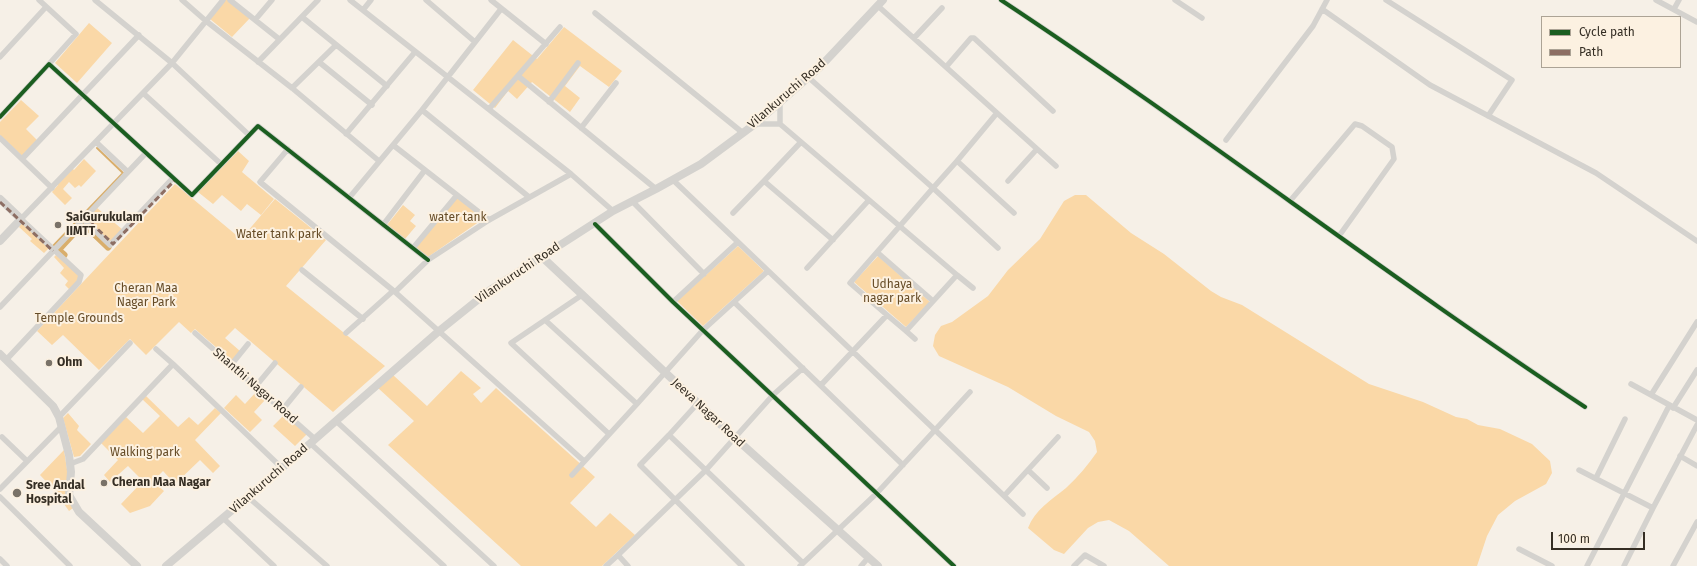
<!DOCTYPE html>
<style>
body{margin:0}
#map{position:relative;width:1697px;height:566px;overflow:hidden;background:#f6f0e7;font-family:"Fira Sans",sans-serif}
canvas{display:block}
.legend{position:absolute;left:1541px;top:16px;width:140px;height:52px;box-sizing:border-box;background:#fcf1e1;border:1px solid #aca395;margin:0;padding:5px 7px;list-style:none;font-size:12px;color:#352e24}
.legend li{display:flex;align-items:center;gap:8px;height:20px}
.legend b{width:20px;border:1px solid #aca395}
.scale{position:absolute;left:1551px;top:532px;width:94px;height:18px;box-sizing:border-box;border:2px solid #352e24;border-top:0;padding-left:5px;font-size:12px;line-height:14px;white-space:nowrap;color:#352e24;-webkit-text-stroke:3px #fcf1e1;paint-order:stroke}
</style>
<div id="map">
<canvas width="1697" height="566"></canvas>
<ul class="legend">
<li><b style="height:5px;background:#1b5e20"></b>Cycle path</li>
<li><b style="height:5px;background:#8d6e63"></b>Path</li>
</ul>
<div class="scale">100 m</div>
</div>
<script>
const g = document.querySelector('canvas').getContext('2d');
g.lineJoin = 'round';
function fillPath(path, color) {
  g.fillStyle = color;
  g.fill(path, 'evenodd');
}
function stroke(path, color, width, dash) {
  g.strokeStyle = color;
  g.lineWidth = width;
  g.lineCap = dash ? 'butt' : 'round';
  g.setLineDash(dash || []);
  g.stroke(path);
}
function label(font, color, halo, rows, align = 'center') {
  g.font = font + ' "Fira Sans",sans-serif';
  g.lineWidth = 4;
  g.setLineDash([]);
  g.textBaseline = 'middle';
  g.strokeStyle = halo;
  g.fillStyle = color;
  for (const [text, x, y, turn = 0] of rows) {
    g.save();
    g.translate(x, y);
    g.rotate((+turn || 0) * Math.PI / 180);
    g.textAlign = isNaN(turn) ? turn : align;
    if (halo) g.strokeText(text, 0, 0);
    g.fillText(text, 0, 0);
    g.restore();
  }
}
fillPath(new Path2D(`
 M225,0H228L250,18L232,37L210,19Z
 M89,23L112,43L77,83L55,63Z
 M564,27L622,71L609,87L580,66L565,86L580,98L570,112L532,82L517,99L508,91L495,108L473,90L513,40L537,59Z
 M21,100L39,116L26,129L37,140L22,156L0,135V122Z
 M238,151L249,161L242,172L274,199L261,215L247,204L241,211L222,195L213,204L198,192Z
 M84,159L96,171L81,187L79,185L75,188L69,182L63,189L72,198L65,205L52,192L58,185L57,184L72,168L74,170Z
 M175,184L241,239L275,199L326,240L286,286L385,366L333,412L235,328L225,338L240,351L232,361L195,329L191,333L179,322L146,355L130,339L99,370L63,335L52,345L37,331Z
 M1075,195H1086L1131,233L1164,254L1211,291L1221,297L1242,305L1369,384L1423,402L1456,417L1467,419L1478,425L1500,429L1532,444L1550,461L1552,473L1546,484L1515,501L1498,515L1487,536L1477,566H1169L1129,531L1109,520L1098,522L1088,528L1064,554L1054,550L1028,528C1035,510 1051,500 1066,488C1078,477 1088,465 1097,452L1095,441L1089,432L1056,416L1008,387L939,356L933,346L935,335L941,326L952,322L988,296L1008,270L1040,239L1064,201Z
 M457,197L483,219L428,257L415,247Z
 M403,205L415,215L410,221L416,226L405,239L387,225Z
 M96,207L123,230L110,243L85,219Z
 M22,222L50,247L44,253L30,241L32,239L19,227Z
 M738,246L764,271L703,326L677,301Z
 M57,254L79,275L78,282L70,290L65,285L68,281L60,273L64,268L54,257Z
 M878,256L930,302L906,327L854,282Z
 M461,371L481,388L473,394L481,403L496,388L595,477L570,503L596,527L610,513L635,535L602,566H521L388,445L414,421L378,388L393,375L427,406Z
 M256,392L265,400L254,412L262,420L250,432L224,408L236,395L245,404Z
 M145,395L178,427L189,417L198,425L215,408L221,413L195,440L220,466L213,473L200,460L175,484L163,471L153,481L164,491L150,506L130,513L121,504L143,481L128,466L110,482L104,475L118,460L101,443L126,417L143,433L160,416L142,399Z
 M68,413L79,426L77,430L91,444L80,456L74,457L63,418Z
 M285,414L307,434L295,446L273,426Z
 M64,450L73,508L69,511L54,490L40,475Z`), '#fad8a7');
stroke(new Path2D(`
 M53,246L123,173L97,148`), '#d9ae6b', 2);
stroke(new Path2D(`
 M64,255L58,250L83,223L108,247`), '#d9ae6b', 7);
stroke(new Path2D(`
 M39,0L76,34L49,64
 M95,0L172,63L249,135
 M182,0L206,21L292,88L379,161
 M230,0L279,39
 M350,0L571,174L613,211
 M426,0L475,42
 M491,0L546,44
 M1001,0C1199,131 1387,276 1585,407
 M1175,0L1202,18
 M1386,0L1512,80L1488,116
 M1656,0L1697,22
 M878,6L1056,166
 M1322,9L1430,85L1596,173L1697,241
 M1674,9L1679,0
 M363,10L371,0
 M595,13L743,133
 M302,17L387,86
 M255,20L272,0
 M914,38L942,8
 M0,57L46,7
 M258,62L318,0
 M319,62L372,105
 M946,67L971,38H974L1053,111
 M518,76L656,189
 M808,77L933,188L850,283L887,315L821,385
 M292,88L336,45
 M143,93L221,164
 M549,102L578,63
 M780,102V124
 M489,109L560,27
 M422,110L529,197
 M0,117L49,64L192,195L258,126L428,260
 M755,124H780L957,275L906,331L887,315
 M581,128L616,83
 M346,134L415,52
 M0,138L52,188
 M1226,140L1313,26L1327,0
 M96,142L128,172
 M801,142L764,181L833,240
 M393,145L489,220
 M288,149L260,182L395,292
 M22,159L139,35
 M957,161L997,113
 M571,174L489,220L428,260L395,292L584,461
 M673,180L1023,514
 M1008,181L1037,149
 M349,198L422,110L501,9
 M632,201L704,274
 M1290,201L1355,124L1362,126L1392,147L1394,159L1339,236
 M733,213L764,181
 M83,219L110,245L173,178
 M595,224L673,302L954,566
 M383,225L425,170
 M413,248L457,195
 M998,248L933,188L957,161L1014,213
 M878,253L933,301
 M807,268L869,200
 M302,270L363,319
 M957,275L973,288
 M582,295L511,343L609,434
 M673,302L738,242
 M734,302L903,465
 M0,307L145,154
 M545,320L637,404L572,475
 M906,331L915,339
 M195,333L315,439
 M346,333L393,291
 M156,349L173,364
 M6,360L79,282L81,275L21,219L172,63L223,0
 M231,365L248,344
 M1631,384L1697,420
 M256,386L275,363
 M1651,395L1697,322
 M637,404L703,330L768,271
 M1673,408L1697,370
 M283,409L301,387
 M59,417L130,343
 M336,421L494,566
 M669,435L698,403
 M2,437L27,461
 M310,443L444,566
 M1680,456L1697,466
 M70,464L83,459L173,364L282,468
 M1028,470L1047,488
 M1579,470L1653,508
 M1596,478L1625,419
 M0,489L62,426
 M1004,496L1058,437
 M0,497L70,566
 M248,497L327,566
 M223,518L274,566
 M1519,549L1552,566
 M0,559L7,566
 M606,566L618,555
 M628,566L618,555L706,470L773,395L803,368
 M742,566L640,465L669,435L803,563
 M800,566L877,493L970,392
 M861,566L868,558
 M1074,566L1085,555L1104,566
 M1587,566L1669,406
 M1624,566L1653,508L1697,425
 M1673,566L1697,522`), '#d4d2ce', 5.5);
stroke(new Path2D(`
 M0,199L21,219L0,241
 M541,256L734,437L878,566
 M0,354L53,406L59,417L69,455L71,472L69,495L79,512L137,566
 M166,566L282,468L439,331L490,290L613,211L656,189L701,164L755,124L819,68L883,0`), '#d4d2ce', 8);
stroke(new Path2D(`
 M0,202L53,251
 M85,217L113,244L175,180`), '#8d6e63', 3, [6, 3]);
stroke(new Path2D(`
 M1001,0C1199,131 1387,276 1585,407
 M0,117L49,64L192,195L258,126L428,260
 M595,224L673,302L954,566`), '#1b5e20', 4);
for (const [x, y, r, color] of [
 [58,225,4,"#797268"],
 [49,363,4,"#797268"],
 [104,483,4,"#797268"],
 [17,493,5,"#797268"]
]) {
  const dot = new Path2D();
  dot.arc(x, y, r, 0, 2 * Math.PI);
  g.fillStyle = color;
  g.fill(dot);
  stroke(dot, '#fcf1e1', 1.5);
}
label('12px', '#352e24', '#fcf1e1', [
 ["Vilankuruchi Road",787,94,-41],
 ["Vilankuruchi Road",518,273,-34],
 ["Shanthi Nagar Road",255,386,41],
 ["Jeeva Nagar Road",708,413,43],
 ["Vilankuruchi Road",269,479,-41]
]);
label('bold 12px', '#352e24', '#fcf1e1', [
 ["SaiGurukulam",66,218],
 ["IIMTT",66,232],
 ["Ohm",57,363],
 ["Cheran Maa Nagar",112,483],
 ["Sree Andal",26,486],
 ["Hospital",26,500]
], 'left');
label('12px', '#664c27', '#fcf1e1', [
 ["water tank",458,218],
 ["Water tank park",279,235],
 ["Udhaya",892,285],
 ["nagar park",892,299],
 ["Cheran Maa",146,289],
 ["Nagar Park",146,303],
 ["Temple Grounds",79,319],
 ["Walking park",145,453]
]);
</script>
